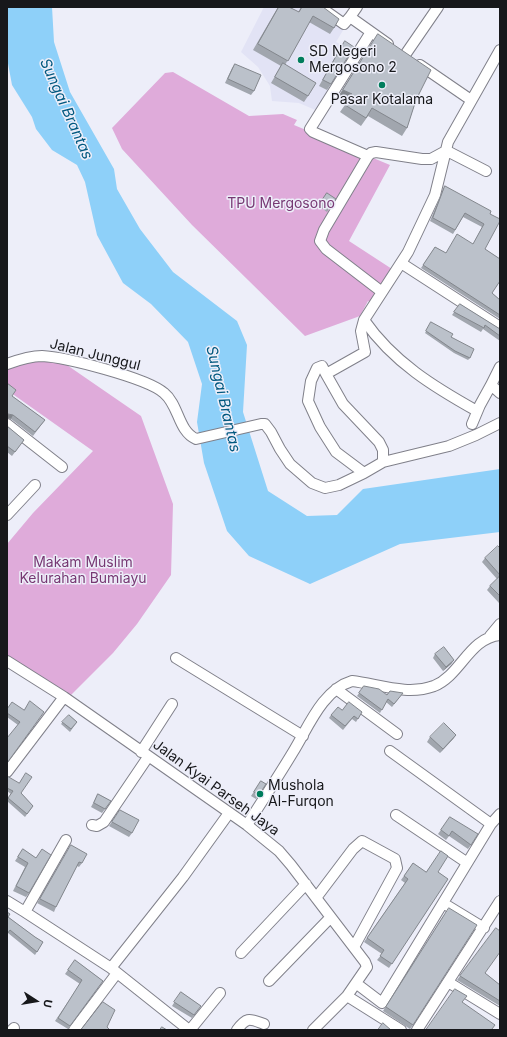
<!DOCTYPE html>
<style>
body{margin:0}
#map{position:relative;width:507px;height:1037px;overflow:hidden;background:#edeef9;font-family:Inter,sans-serif}
canvas{display:block}
.frame{position:absolute;inset:0;border:8px solid #17181b;pointer-events:none}
.north{position:absolute;left:16px;top:981px;width:40px;height:40px;-webkit-text-stroke:3px #edeef9;paint-order:stroke;rotate:102deg;font-size:11px;font-weight:700;line-height:16px;text-align:center;color:#17181b}
.north::after{content:'';display:block;margin:auto;width:14px;height:18px;background:#17181b;clip-path:polygon(50% 0,100% 100%,50% 72%,0 100%)}
</style>
<div id="map">
<canvas width="507" height="1037"></canvas>
<div class="frame"></div>
<div class="north">U</div>
</div>
<script>
const g = document.querySelector('canvas').getContext('2d');
g.lineJoin = 'round';
function fillPath(path, color) {
  g.fillStyle = color;
  g.fill(path, 'evenodd');
}
function stroke(path, color, width, dash) {
  g.strokeStyle = color;
  g.lineWidth = width;
  g.lineCap = dash ? 'butt' : 'round';
  g.setLineDash(dash || []);
  g.stroke(path);
}
function label(font, color, halo, rows, align = 'center') {
  g.font = font + ' Inter,sans-serif';
  g.lineWidth = 3;
  g.setLineDash([]);
  g.textBaseline = 'middle';
  g.strokeStyle = halo;
  g.fillStyle = color;
  for (const [text, x, y, turn = 0] of rows) {
    g.save();
    g.translate(x, y);
    g.rotate((+turn || 0) * Math.PI / 180);
    g.textAlign = isNaN(turn) ? turn : align;
    if (halo) g.strokeText(text, 0, 0);
    g.fillText(text, 0, 0);
    g.restore();
  }
}
fillPath(new Path2D(`
 M264,7H315L345,27L336,42L355,53L320,112L299,103L272,101L270,86L258,67L241,52Z`), '#e2e3f5');
fillPath(new Path2D(`
 M173,72L249,116L283,114L297,120L294,125L390,165L349,241L392,269L373,304L368,301L360,316L305,336L192,225L122,149L112,128L165,73Z
 M34,359L64,363L141,416L173,504L171,575L137,624L113,653L70,696L7,657V544L33,513L93,451L7,390V367Z`), '#dfabda');
fillPath(new Path2D(`
 M7,7H52L54,42L70,92L114,169L117,189L140,229L173,272L237,321L247,345L243,412L268,491L307,516L337,515L363,489L500,469V532L400,544L310,584L249,556L227,531L204,463L197,422L202,384L188,342L151,304L123,283L97,235L85,182L77,165L52,150L36,129L32,117L12,85L7,58Z`), '#8ed0f9');
const minor = new Path2D(`
 M320,7L344,24L350,17L388,44
 M350,17L357,7
 M405,55L438,7
 M420,65L471,100
 M368,156L313,132L310,129L371,32
 M401,263L500,327
 M382,292L326,249L320,241L324,230L368,156L371,153L376,152L422,159H431L444,152H449L486,171
 M364,320L361,331L365,352L326,374L343,404L379,442L383,450V462
 M7,364C18,360 31,356 42,356C65,357 147,378 164,393C179,405 178,431 196,439L261,424H265L271,432L280,449L290,464L312,483L325,488L339,485L364,473L383,462L449,446L476,435L500,423
 M500,367L491,385L500,393
 M326,374L322,366L317,368L311,381L308,401L320,427L336,452L364,473
 M477,411C434,387 393,362 364,320L408,252L435,195L448,142L500,50
 M7,424L62,467
 M472,424L480,405L491,385
 M7,515L35,485
 M490,636L500,624
 M176,658L303,736
 M7,661L64,697L247,825L279,851L291,865L365,962L367,967L347,996L313,1030
 M336,689L397,734
 M141,752L172,704
 M7,772L64,697
 M396,815L466,862
 M491,824L500,814
 M92,825L97,826L104,822L148,757
 M247,825C262,801 278,777 293,752C308,728 322,690 352,681C378,684 407,696 434,686C461,675 469,638 500,635
 M66,840L25,912L111,968L189,1030
 M316,898L353,849L362,841L395,859L397,868L354,947
 M7,901L25,912
 M443,903L484,928
 M241,953L306,884
 M111,968L183,877L229,813
 M269,981L330,918
 M448,982L500,1014
 M357,984L382,1003L491,824L390,751
 M347,996L401,1030
 M12,1030L14,1028
 M74,1030L117,973
 M190,1030L220,993
 M237,1030C247,1016 250,1019 264,1024
 M417,1030L500,901`);
stroke(minor, '#80808a', 12);
stroke(minor, '#fff', 10);
fillPath(new Path2D(`
 M278,7H289L298,12L301,7H323L334,28L330,34L309,22L285,65L308,96L304,102L271,83L281,66L253,50Z
 M378,34L416,100L407,128L402,136L368,116L361,126L340,112L347,102L337,98Z
 M345,41L331,84L327,90L319,86L341,47Z
 M235,64L254,91L251,95L225,83L232,68Z
 M445,186L490,214L485,249L500,259V282V281L492,293L500,300V319L421,268L435,247L446,253L473,244L482,227L463,217L453,234L430,221L443,189Z
 M327,193L330,207L327,212L319,206Z
 M460,304L500,329V341L483,329L481,332L452,315Z
 M431,322L451,337L470,358L468,360L454,353L425,333Z
 M12,396L45,420L33,436L11,419Z
 M7,426L24,440L12,456L7,452Z
 M500,548V602L499,603L487,590L490,586L497,579L482,562L485,558Z
 M435,654L454,660L451,664L443,671L433,658Z
 M364,686L387,695L403,693L392,707L386,702L380,713L357,696Z
 M7,709L24,710L44,712L18,725L7,717Z
 M342,710L362,712L356,722L352,719L343,730L329,718L331,715Z
 M69,715L77,722L70,732L61,724Z
 M456,735L453,739L440,753L427,742L430,737Z
 M7,776L21,793L33,806L25,817L7,801V799L11,794L7,791Z
 M261,781L266,784L256,799L251,796Z
 M98,794L111,801L102,813L91,807Z
 M120,810L132,833L129,837L109,826Z
 M450,817L471,845L468,849L449,836L446,840L438,834Z
 M71,845L82,863L79,867L77,866L56,907L54,912L37,903Z
 M23,849L36,858L29,893L26,897L13,891L25,867L15,861Z
 M413,863L426,872H438L448,879L389,968L377,960L382,954L364,942L405,883L401,880Z
 M446,912L413,1025L410,1029L383,1011Z
 M8,917L35,937L43,942L35,955L8,933Z
 M496,928L485,973L500,985V1006L457,980Z
 M75,960L103,981L68,1029L55,1021L80,984L65,974Z
 M181,992L201,1006L192,1018L172,1006Z`), '#a1a6ae');
fillPath(new Path2D(`
 M343,90L352,94L347,102L337,98Z
 M7,414H8L13,415L11,419L7,418Z
 M454,660L451,664L443,671L446,667Z
 M456,735L453,739L440,753L443,749Z`), '#83878d');
const building = new Path2D(`
 M279,7H289L299,12L302,7H323L339,19L334,28L313,16L288,61L258,44Z
 M378,34L431,70L416,100L407,128L372,108L366,118L345,105L352,94L343,90Z
 M345,41L354,47L331,84L323,80Z
 M283,63L316,83L308,96L275,77Z
 M235,64L261,75L254,91L228,79Z
 M445,186L491,211L490,214L500,219V221L485,249L500,259V281L492,293L500,300V315L423,265L435,247L446,253L457,234L473,244L484,224L465,213L455,230L433,218Z
 M327,193L336,199L330,207L321,202Z
 M460,304L500,329V336L485,325L484,328L454,312Z
 M431,322L453,334L451,337L474,349L470,358L455,351L426,331Z
 M7,383L16,390L12,396L45,420L35,432L13,415L8,414H7Z
 M7,426L24,440L15,452L7,446Z
 M498,546L500,548V575L485,558Z
 M500,576V596L490,586Z
 M444,647L454,660L446,667L435,654Z
 M364,686L379,689L387,695L390,691L403,693L394,704L388,699L382,710L359,693Z
 M30,701L44,712L7,763V738L20,722L7,713V709L12,702L24,710Z
 M349,702L362,712L358,719L354,716L345,726L331,715L338,707L342,710Z
 M69,715L77,722L71,729L62,722Z
 M444,723L456,735L443,749L430,737Z
 M26,773L32,777L21,793L33,806L27,814L8,798L13,791L7,788V776L19,783Z
 M261,781L266,784L259,795L254,792Z
 M98,794L111,801L105,809L94,803Z
 M120,810L139,820L132,833L112,822Z
 M450,817L478,834L471,845L452,831L449,836L441,830Z
 M71,845L87,854L82,863L79,862L56,907L40,899Z
 M23,849L36,858L42,849L51,855L29,893L16,886L28,863L18,857Z
 M441,851L448,856L438,872L448,879L392,964L380,956L384,950L367,938L408,879L404,876L413,863L426,872Z
 M449,908L477,925L413,1025L386,1007Z
 M7,912L10,914L8,917L35,937L43,942L37,952L10,930L7,934Z
 M496,928L500,931V952L485,973L500,985V1001L460,976Z
 M75,960L103,981L70,1026L58,1018L82,980L68,970Z
 M455,989L467,996L462,1002L495,1025L492,1029L493,1030H426Z
 M181,992L201,1006L194,1015L174,1002Z
 M103,1002L115,1010L107,1027L110,1030H81Z
 M383,1023L391,1030H378Z
 M162,1027L167,1030H160Z`);
fillPath(building, '#bbc1ca');
stroke(building, '#83878d', 1);
for (const [x, y, r, color] of [
 [301,60,4,"#007d5c"],
 [382,85,4,"#007d5c"],
 [260,794,4,"#007d5c"]
]) {
  const dot = new Path2D();
  dot.arc(x, y, r, 0, 2 * Math.PI);
  g.fillStyle = color;
  g.fill(dot);
  stroke(dot, '#edeef9', 1.5);
}
label('14px', '#17181b', '#edeef9', [
 ["SD Negeri",309,52],
 ["Mergosono 2",309,68],
 ["Pasar Kotalama",382,100,"center"],
 ["Mushola",268,786],
 ["Al-Furqon",268,802]
], 'left');
label('14px', '#773873', '#edeef9', [
 ["TPU Mergosono",281,204],
 ["Makam Muslim",83,563],
 ["Kelurahan Bumiayu",83,579]
]);
label('14px', '#17181b', '#edeef9', [
 ["Jalan Junggul",95,355,14],
 ["Jalan Kyai Parseh Jaya",216,788,36]
]);
label('italic 15px', '#01587f', '#edeef9', [
 ["Sungai Brantas",66,109,66],
 ["Sungai Brantas",223,399,77]
]);
</script>
